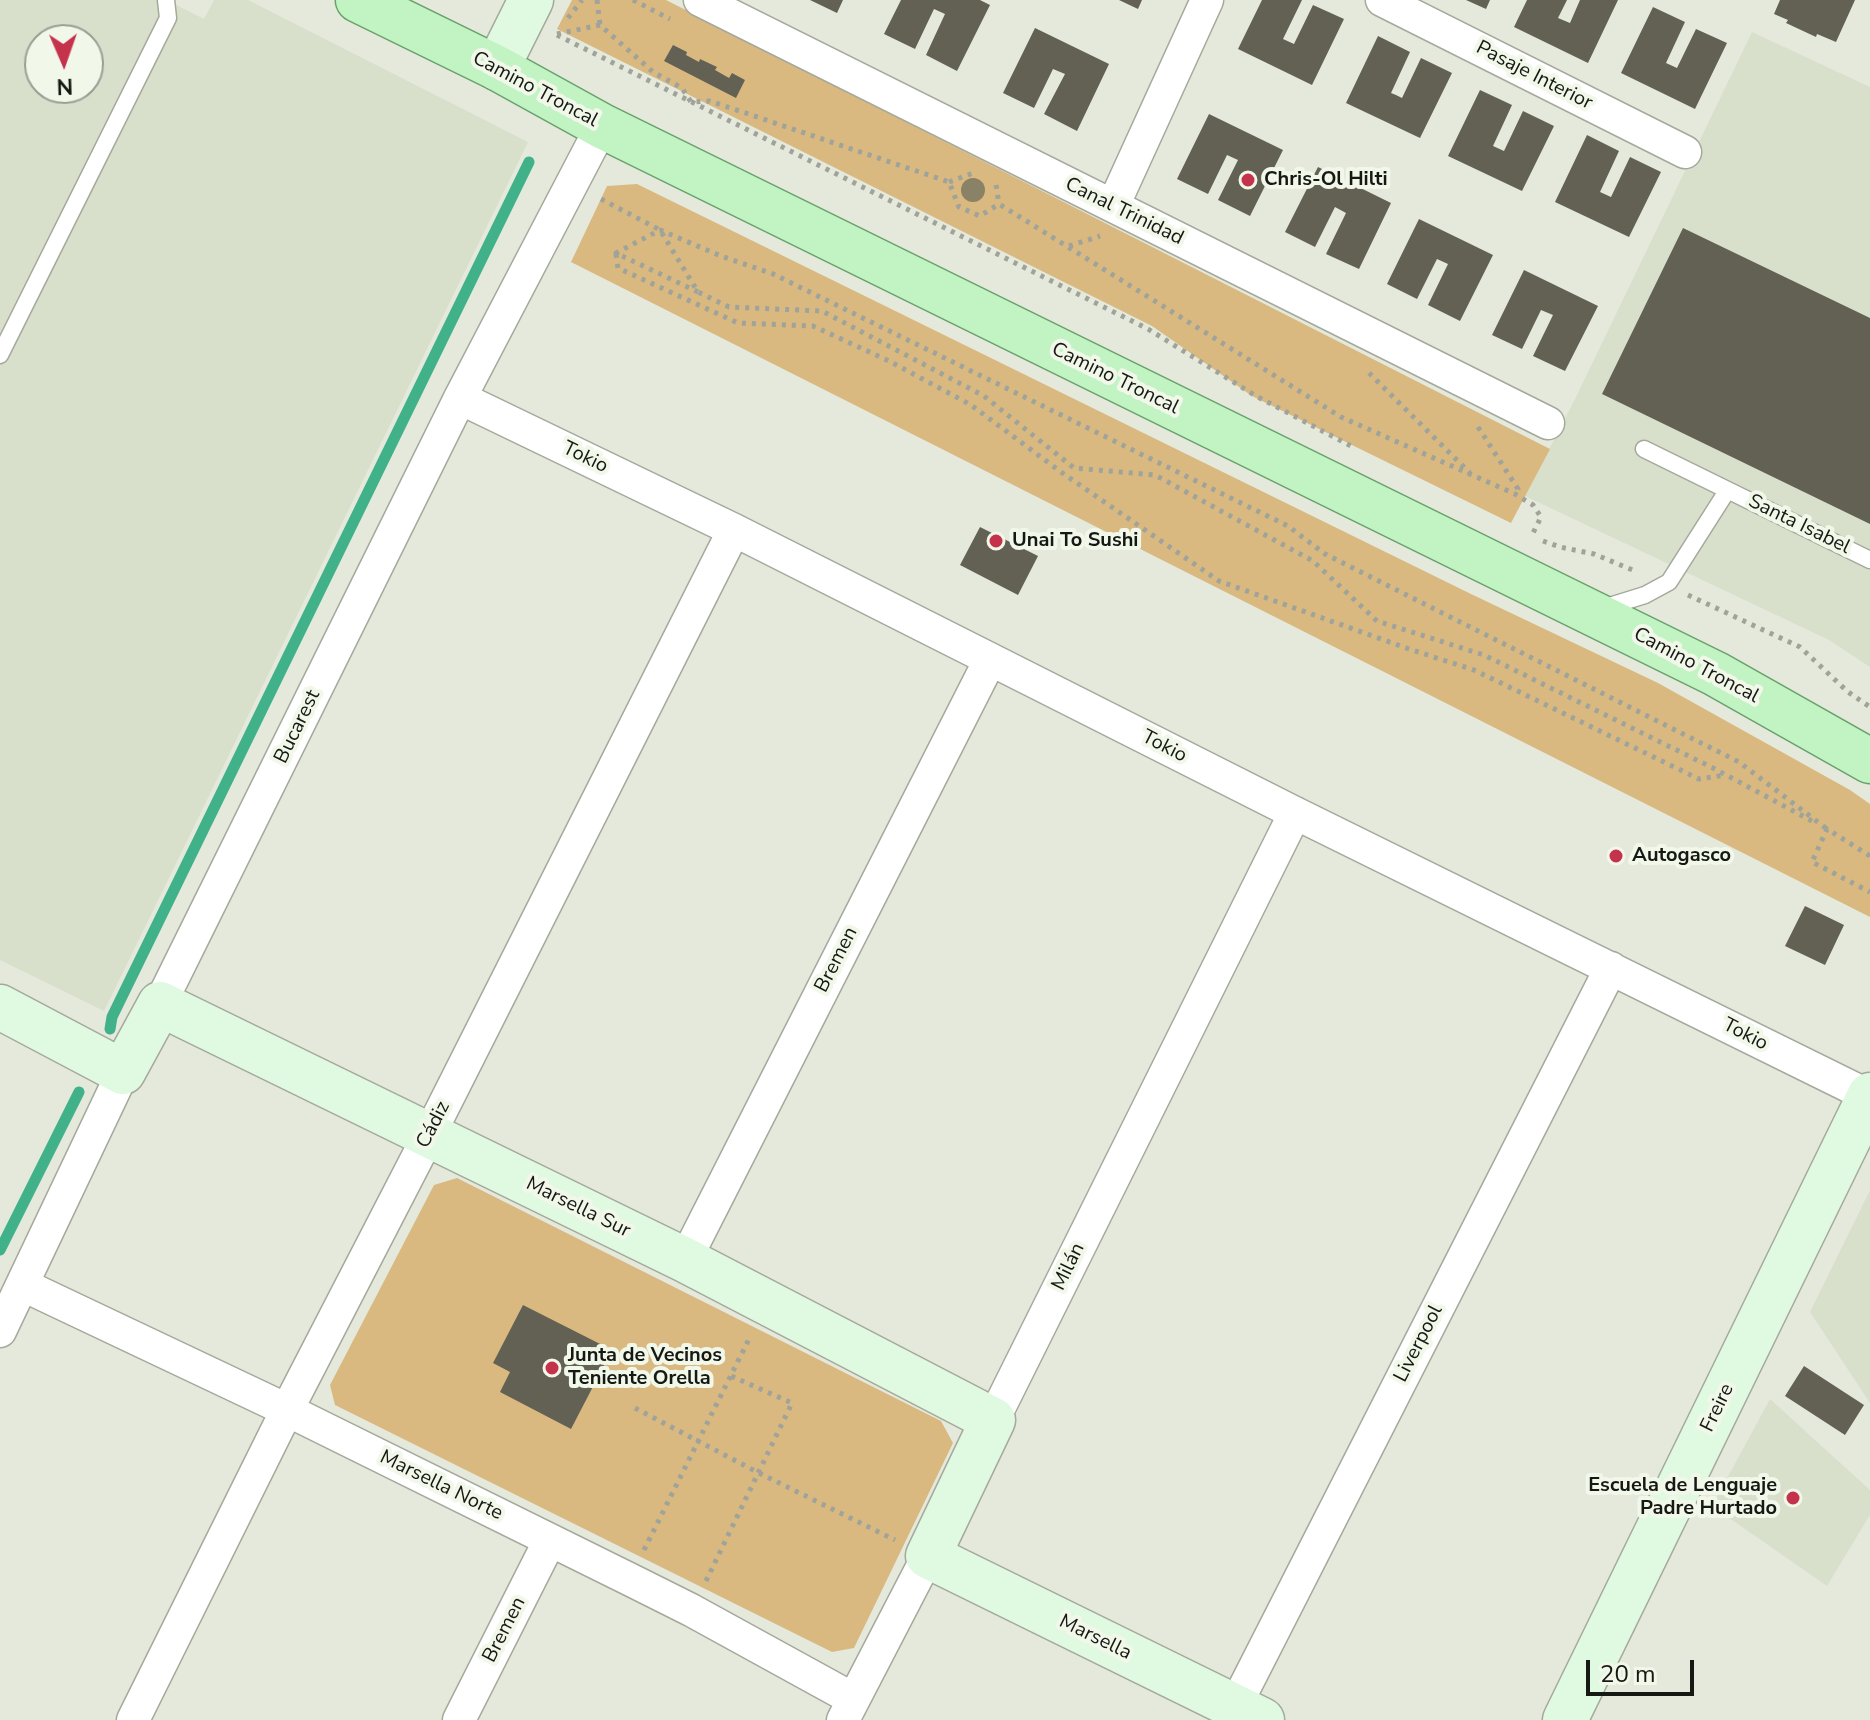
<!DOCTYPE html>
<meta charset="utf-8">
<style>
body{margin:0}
#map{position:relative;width:1870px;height:1720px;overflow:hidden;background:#e4e9dc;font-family:"Nunito Sans",sans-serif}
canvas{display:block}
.north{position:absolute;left:24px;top:24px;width:80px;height:80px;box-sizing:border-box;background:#f1f7e9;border:2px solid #999e93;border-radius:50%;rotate:178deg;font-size:22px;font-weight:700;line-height:32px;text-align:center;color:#161813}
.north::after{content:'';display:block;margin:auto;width:28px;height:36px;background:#c4334b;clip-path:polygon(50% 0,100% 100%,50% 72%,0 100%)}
.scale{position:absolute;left:1586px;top:1660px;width:108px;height:36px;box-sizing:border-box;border:4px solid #161813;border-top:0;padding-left:10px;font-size:24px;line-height:28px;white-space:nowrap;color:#161813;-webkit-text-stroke:6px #f1f7e9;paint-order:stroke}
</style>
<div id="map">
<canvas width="1870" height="1720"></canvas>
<div class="north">N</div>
<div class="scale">20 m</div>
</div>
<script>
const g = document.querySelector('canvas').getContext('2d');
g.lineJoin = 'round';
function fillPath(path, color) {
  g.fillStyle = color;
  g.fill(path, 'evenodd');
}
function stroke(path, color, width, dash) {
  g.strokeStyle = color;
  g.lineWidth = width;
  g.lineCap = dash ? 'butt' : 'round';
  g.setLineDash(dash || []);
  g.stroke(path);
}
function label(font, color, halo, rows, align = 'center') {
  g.font = font + ' "Nunito Sans",sans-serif';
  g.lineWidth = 8;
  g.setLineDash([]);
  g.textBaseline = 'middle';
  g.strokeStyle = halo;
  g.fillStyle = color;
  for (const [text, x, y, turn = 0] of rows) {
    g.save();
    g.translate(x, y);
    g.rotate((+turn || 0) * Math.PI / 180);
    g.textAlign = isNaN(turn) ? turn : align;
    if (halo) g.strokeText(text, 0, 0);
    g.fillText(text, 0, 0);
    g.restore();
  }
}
fillPath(new Path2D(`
 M0,0H166L204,19L214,0H248L528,142L104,1011L0,960ZM40,40H88V88H40Z
 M1752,32L1870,87V667L1829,640L1525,496L1575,399Z
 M1870,1190V1403L1810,1312Z
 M1770,1399L1870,1490V1515L1827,1586L1712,1506Z`), '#d8e0cb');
fillPath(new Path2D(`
 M572,0H666L1550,449L1511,523L1252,396L1152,326L557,29Z
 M637,184L1471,594L1658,683L1850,790L1870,804V917L571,262L607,186Z
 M457,1178L941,1421L953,1443L854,1648L832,1652L335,1405L330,1385L434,1185Z`), '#d9b980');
stroke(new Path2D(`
 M110,1029L112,1017L529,162
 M0,1250L79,1092`), '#41b18a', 11);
fillPath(new Path2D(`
 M810,0H843L837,13Z
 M901,0H980L990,5L957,71L926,55L945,14L934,9L915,49L884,34Z
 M1119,0H1142L1138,9Z
 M1262,0H1302L1283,39L1294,44L1313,5L1344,19L1312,85L1238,49Z
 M1466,0H1490L1486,9Z
 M1527,0H1567L1558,18L1570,23L1580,0H1618L1588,63L1514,27Z
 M1780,0H1855L1836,42L1817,34L1816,37L1786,23L1788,20L1774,14Z
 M1653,7L1685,22L1666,63L1677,68L1696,29L1727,43L1695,109L1621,73Z
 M1035,28L1109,64L1077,131L1044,114L1065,74L1053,69L1034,108L1003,93Z
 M1378,36L1410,52L1391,93L1396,95L1402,98L1421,58L1452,73L1420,138L1346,103Z
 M673,45L687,52L686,55L699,62L700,59L717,67L715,70L729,78L732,73L745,80L736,98L664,61Z
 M1480,90L1512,105L1493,146L1504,151L1523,111L1554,126L1522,191L1448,156Z
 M1209,114L1283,150L1250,216L1218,200L1238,160L1227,155L1208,194L1177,179Z
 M1587,135L1619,151L1600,192L1611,197L1630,157L1661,172L1629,237L1555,202Z
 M1318,167L1391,203L1359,269L1326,254L1346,213L1335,207L1315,247L1285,232Z
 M1419,219L1493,255L1460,321L1428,305L1448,264L1437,259L1417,299L1387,284Z
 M1683,228L1870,318V524L1602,394Z
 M1524,270L1598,306L1565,371L1533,356L1553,315L1541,310L1522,349L1492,335Z
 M980,527L1038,556L1018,595L960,565Z
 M1805,906L1844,925L1825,965L1785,946Z
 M523,1305L612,1350L571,1429L500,1392L510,1372L493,1363Z
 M1804,1366L1864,1405L1845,1435L1785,1396Z`), '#626154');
const lane = new Path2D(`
 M0,355L168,18L166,0
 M1644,449L1870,560
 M1600,609L1645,595L1669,582L1727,491`);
const street = new Path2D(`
 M700,0L1548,423
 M1382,0L1685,152
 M1113,206L1207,0
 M460,398L734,530L1295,813L1869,1096
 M160,1004L460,398L602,126
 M685,1260L990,660
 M23,1285L287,1410L629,1579L691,1610L853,1699
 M0,1331L123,1072
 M993,1420L1295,813
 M133,1720L287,1410L429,1135L734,530
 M459,1720L550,1540
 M843,1720L928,1556
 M1228,1720L1611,968`);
const secondary = new Path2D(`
 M497,68L531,0
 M0,1007L123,1072L160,1004L685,1260L993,1420L928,1556L1262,1720
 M1565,1720L1870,1095`);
const primary = new Path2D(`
 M358,0L497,68L602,126L1716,674L1870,761`);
stroke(lane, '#a4a99c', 19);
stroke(street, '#a4a99c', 35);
stroke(secondary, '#a4a99c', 47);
stroke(primary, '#6aa16b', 47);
stroke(new Path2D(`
 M597,0L600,25
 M633,0L670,19
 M568,18L582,0
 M557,34L600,25L653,72L682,88L691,102L710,101L949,182L959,207L980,216L999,204L1341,417L1515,494L1533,505L1541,517L1531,537
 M557,35L1148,329L1256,396L1351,446
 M949,182L973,173
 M996,185L999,204
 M601,199L660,230L698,292L729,307L822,311L984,396L1074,468L1155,475L1313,561L1377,621L1484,655L1713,768L1812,821
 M1069,246L1100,236
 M616,254L618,268L738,323L813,326L889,361L971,405L1061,472L1219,581L1409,649L1474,670L1699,779L1726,775
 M698,292L616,253L660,230L721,256L773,274L1288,526L1325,554L1739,762L1827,829
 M1369,373L1470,473
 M1478,427L1518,489L1515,494
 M1543,541L1560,547L1594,554L1635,571
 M1688,595L1800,647L1848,692L1870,707
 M1870,856L1827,829L1812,862L1870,892
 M635,1408L759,1473L895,1540
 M644,1550L750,1337
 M706,1581L792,1403L731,1376`), '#9fa399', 5, [4, 6]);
stroke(lane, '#fff', 16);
stroke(street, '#fff', 32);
stroke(secondary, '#e0f9e1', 44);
stroke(primary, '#c1f3c3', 44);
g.fillStyle = '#8a8267';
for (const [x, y] of [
 [973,190]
]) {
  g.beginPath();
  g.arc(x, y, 12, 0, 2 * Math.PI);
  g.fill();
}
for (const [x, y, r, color] of [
 [1248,180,8,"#c4334b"],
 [996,541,8,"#c4334b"],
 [1616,856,8,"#c4334b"],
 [552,1368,8,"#c4334b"],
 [1793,1498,8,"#c4334b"]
]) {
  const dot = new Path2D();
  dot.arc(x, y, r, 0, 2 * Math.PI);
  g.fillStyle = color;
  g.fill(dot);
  stroke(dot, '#f1f7e9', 3);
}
label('20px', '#161813', '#f1f7e9', [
 ["Pasaje Interior",1534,76,27],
 ["Camino Troncal",535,90,28],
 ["Canal Trinidad",1124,212,26],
 ["Camino Troncal",1115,379,26],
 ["Tokio",585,458,26],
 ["Santa Isabel",1799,525,26],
 ["Camino Troncal",1696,666,28],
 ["Bucarest",298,727,-64],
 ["Tokio",1164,747,27],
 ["Bremen",837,960,-63],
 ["Tokio",1745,1035,27],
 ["Cádiz",434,1125,-63],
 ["Marsella Sur",578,1208,26],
 ["Milán",1069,1267,-64],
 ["Liverpool",1419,1344,-63],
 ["Freire",1718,1408,-64],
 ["Marsella Norte",441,1486,26],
 ["Bremen",505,1630,-63],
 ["Marsella",1095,1638,26]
]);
label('bold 20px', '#161813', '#f1f7e9', [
 ["Chris-Ol Hilti",1264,180],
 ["Unai To Sushi",1012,541],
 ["Autogasco",1632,856],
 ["Junta de Vecinos",568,1356],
 ["Teniente Orella",568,1379],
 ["Escuela de Lenguaje",1777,1486,"right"],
 ["Padre Hurtado",1777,1509,"right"]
], 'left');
</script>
